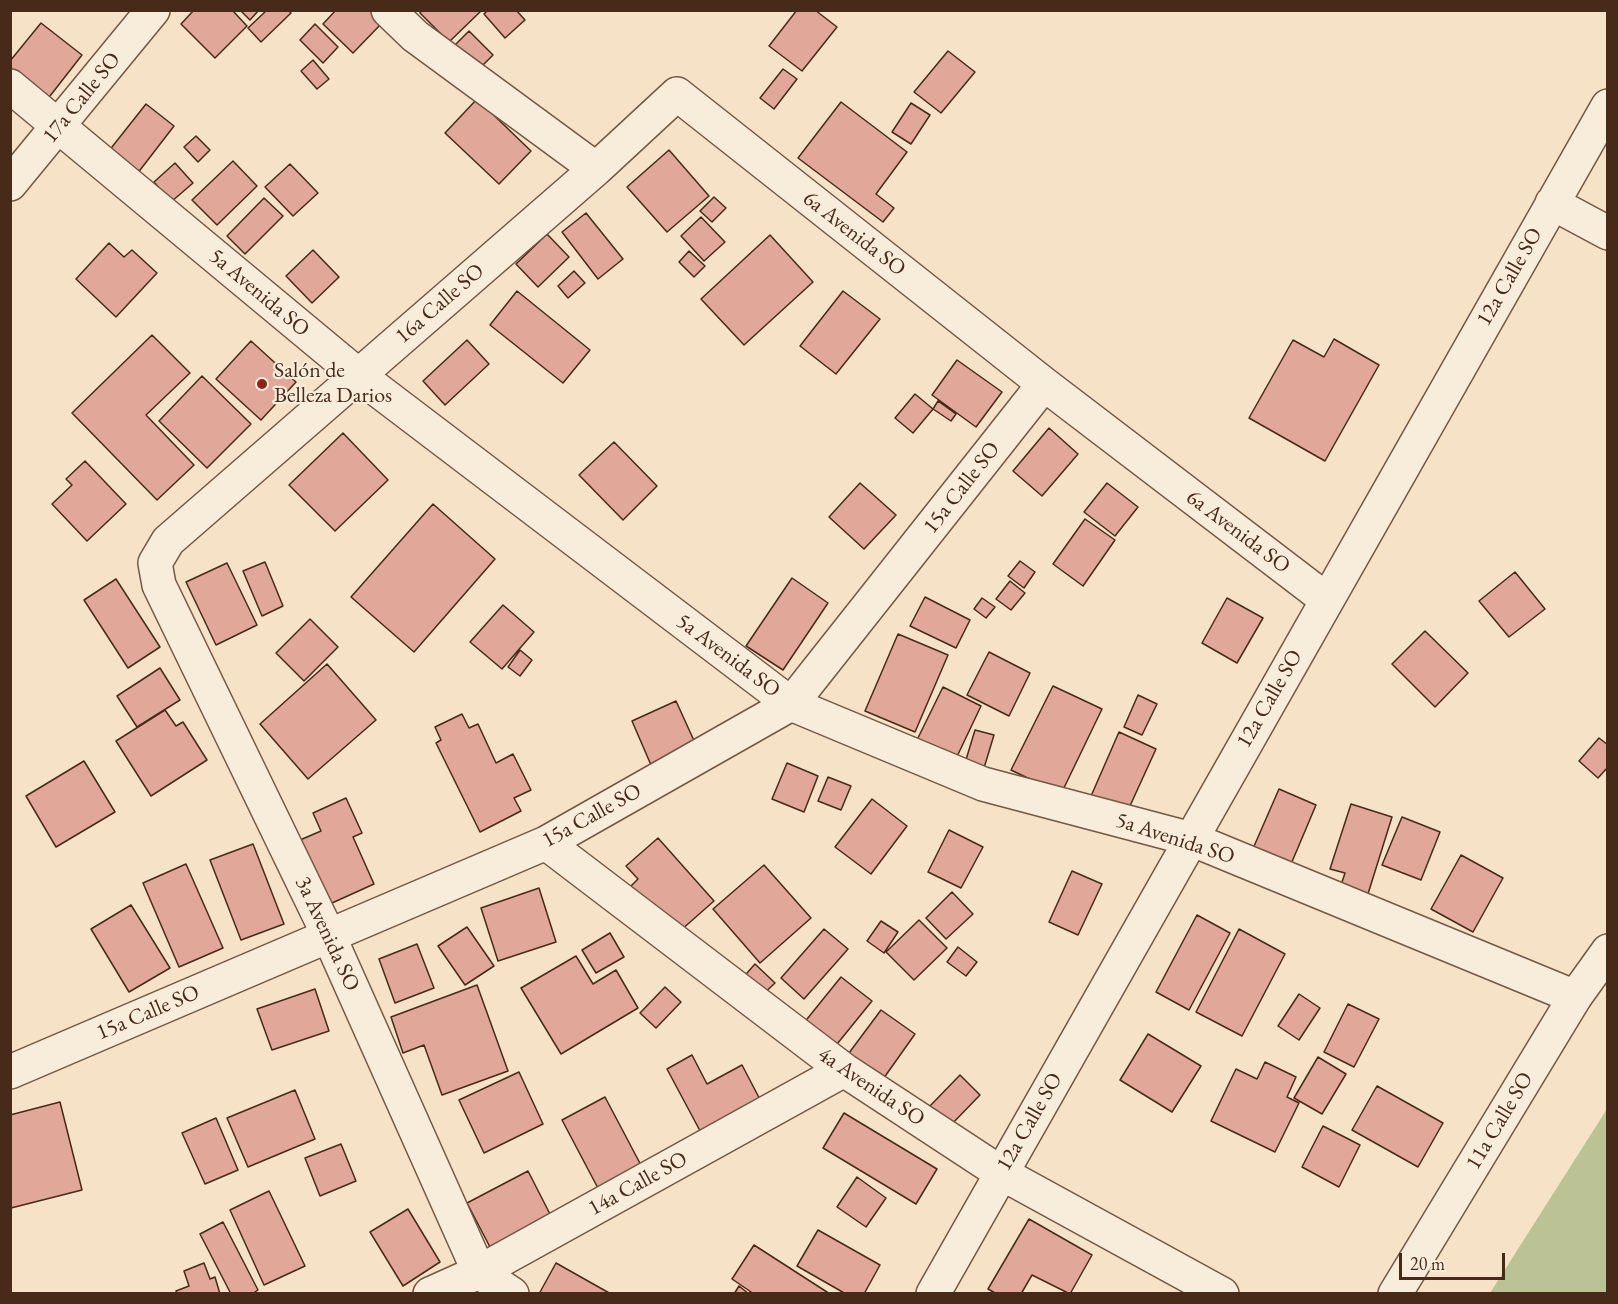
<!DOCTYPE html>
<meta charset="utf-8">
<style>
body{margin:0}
#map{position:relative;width:1618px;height:1304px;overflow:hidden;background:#f5e2c7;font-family:"EB Garamond",serif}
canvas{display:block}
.frame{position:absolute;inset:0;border:12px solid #482a18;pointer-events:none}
.scale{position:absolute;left:1399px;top:1253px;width:106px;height:27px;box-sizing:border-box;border:3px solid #482a18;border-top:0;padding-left:8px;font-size:18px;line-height:21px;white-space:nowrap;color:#482a18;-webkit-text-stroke:4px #f8ecdb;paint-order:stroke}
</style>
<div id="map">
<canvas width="1618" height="1304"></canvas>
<div class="frame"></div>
<div class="scale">20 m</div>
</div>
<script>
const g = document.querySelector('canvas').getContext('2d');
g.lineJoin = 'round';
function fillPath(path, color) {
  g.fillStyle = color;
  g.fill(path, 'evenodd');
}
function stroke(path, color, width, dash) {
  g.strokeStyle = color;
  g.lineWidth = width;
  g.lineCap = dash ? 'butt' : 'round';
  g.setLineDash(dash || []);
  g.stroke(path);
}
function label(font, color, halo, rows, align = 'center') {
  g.font = font + ' "EB Garamond",serif';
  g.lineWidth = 4.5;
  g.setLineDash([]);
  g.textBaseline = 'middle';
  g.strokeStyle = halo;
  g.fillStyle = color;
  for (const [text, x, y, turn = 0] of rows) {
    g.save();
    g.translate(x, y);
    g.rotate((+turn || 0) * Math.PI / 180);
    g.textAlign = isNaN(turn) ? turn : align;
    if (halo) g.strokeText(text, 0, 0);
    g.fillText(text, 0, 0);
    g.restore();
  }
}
fillPath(new Path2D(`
 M1607,1109V1293H1490Z`), '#bbc396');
const building = new Path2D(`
 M194,10H232L247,26L215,58L181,24Z
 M240,10H259L250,20Z
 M267,10H288L291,13L261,42L248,28Z
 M336,10H371L383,22L353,53L323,24Z
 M422,10H482L449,42L420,13Z
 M488,10H516L525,20L505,38L484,14Z
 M797,10H815L837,27L802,71L769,46Z
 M41,23L82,55L43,105L10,80V61Z
 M315,24L338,47L323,63L300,40Z
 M469,31L493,55L479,69L455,45Z
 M948,51L975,72L941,113L914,92Z
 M313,60L329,79L317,89L301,71Z
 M783,69L797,79L774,109L760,98Z
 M477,99L531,151L499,184L445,133Z
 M841,102L907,152L876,194L894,208L883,222L798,158Z
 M911,103L930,115L911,144L892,132Z
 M146,104L174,126L137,174L108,152Z
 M196,136L210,150L198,162L184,147Z
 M669,150L709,196L667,232L627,187Z
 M233,161L257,186L217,225L192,200Z
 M175,163L193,183L171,202L154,182Z
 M290,164L318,193L293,216L265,187Z
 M714,197L726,208L712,222L700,211Z
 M264,198L283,216L245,254L227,236Z
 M586,213L623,259L598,279L562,232Z
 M701,217L725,242L704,261L681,236Z
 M547,234L569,257L538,287L516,264Z
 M770,235L813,282L744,345L701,299Z
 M109,243L124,257L132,250L157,273L116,317L76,279Z
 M313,250L339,277L312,303L286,276Z
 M689,251L705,266L694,277L679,262Z
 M574,271L585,283L568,298L558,286Z
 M517,291L590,350L563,383L490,325Z
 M843,291L880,319L836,374L800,346Z
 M152,335L190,373L146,415L194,465L157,500L72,413Z
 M1334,339L1379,365L1325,461L1249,418L1293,340L1324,357Z
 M467,340L489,364L445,405L423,381Z
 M251,341L296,382L261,420L216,379Z
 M957,360L1002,392L976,427L932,395Z
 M202,376L251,424L207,468L159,421Z
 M915,394L933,409L913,433L895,418Z
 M938,401L956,414L951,421L933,409Z
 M1049,428L1078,454L1042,496L1013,471Z
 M343,433L388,480L335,531L289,485Z
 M614,442L657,486L623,520L579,475Z
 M85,461L126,504L87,541L52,504L72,485L66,479Z
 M860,483L896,515L864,549L829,517Z
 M1107,483L1138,507L1115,536L1084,512Z
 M433,504L495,559L414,652L351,597Z
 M1085,519L1115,540L1083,586L1053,564Z
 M1020,561L1035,572L1024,588L1008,576Z
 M265,562L283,606L262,616L243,571Z
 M227,563L257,625L216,645L186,582Z
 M1515,572L1545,609L1509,637L1479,601Z
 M792,578L828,603L783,670L746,646Z
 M116,579L160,647L128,668L84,600Z
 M1010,581L1025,593L1011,610L996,599Z
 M925,597L970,620L956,648L910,626Z
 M982,598L995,607L986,618L974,609Z
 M1227,598L1263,618L1237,663L1202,643Z
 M503,605L534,632L502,669L470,642Z
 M310,619L338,647L304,681L276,653Z
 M1425,631L1468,673L1435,707L1392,664Z
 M898,634L948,655L915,732L865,711Z
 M520,650L532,660L520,676L508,667Z
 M989,652L1030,673L1009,716L967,695Z
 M327,664L376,720L308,779L260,724Z
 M160,668L180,700L137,727L117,696Z
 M1053,686L1102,709L1061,794L1011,770Z
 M943,687L981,706L952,767L913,748Z
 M1138,695L1157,704L1142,735L1124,727Z
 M676,701L696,745L651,765L632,721Z
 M165,710L176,726L183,722L207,760L151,796L116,741Z
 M462,714L469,728L478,724L496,763L513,754L531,790L514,798L521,811L480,832L436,743L441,740L435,727Z
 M975,730L994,735L984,768L965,763Z
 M1119,732L1156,749L1124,819L1088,803Z
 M1599,738L1608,745V767L1598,778L1579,761Z
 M84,761L115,812L56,847L26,796Z
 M787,763L818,776L804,812L772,799Z
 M828,777L851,786L841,810L818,801Z
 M1279,789L1316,805L1286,876L1248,860Z
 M346,798L362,833L353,837L374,884L321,908L293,843L321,831L313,813Z
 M872,799L907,826L871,874L835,847Z
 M1351,804L1392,817L1367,897L1340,888L1345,873L1330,869Z
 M1402,817L1440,832L1421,880L1382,865Z
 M949,830L983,847L961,888L928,872Z
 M658,838L714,901L672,938L628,889L638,879L626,866Z
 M253,844L284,924L241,940L210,860Z
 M1461,855L1503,878L1473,932L1431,909Z
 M186,864L223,948L179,967L143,883Z
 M764,865L811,918L760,963L713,909Z
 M1072,871L1102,884L1078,935L1049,922Z
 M539,888L556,942L498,961L481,908Z
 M952,892L973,914L946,939L926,918Z
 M131,905L170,968L129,992L91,929Z
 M1197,915L1230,933L1189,1010L1156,992Z
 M919,920L947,948L914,980L886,952Z
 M881,921L898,932L884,953L867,941Z
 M467,927L494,966L465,985L438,946Z
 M824,929L848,949L804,999L781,978Z
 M1239,929L1285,954L1242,1036L1196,1012Z
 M610,933L624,957L596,973L582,950Z
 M417,944L434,988L395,1003L379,959Z
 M958,947L977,962L966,976L947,962Z
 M576,956L593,984L616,970L638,1008L561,1054L521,988Z
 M755,964L775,983L757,1000L739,982Z
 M841,977L872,1001L833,1049L803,1024Z
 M477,985L508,1071L442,1095L424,1045L403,1053L391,1017Z
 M665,987L681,1002L656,1028L640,1013Z
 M315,989L329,1031L272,1050L257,1009Z
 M1299,994L1320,1008L1299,1040L1278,1026Z
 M1348,1004L1379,1019L1354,1067L1324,1052Z
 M881,1010L915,1034L881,1082L846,1057Z
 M1148,1034L1201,1066L1172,1112L1120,1080Z
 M692,1055L707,1084L742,1065L765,1109L706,1142L667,1069Z
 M1318,1057L1346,1074L1322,1114L1294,1098Z
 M1265,1062L1296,1077L1287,1097L1299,1103L1275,1152L1211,1121L1236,1069L1257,1079Z
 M519,1072L543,1124L484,1153L459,1100Z
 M960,1075L980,1095L949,1127L929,1107Z
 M1377,1086L1443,1123L1418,1167L1352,1130Z
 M295,1090L315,1139L248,1167L227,1118Z
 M605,1097L643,1169L600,1192L562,1120Z
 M60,1102L82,1190L11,1208L10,1115Z
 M844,1113L937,1169L916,1204L823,1148Z
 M216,1118L238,1170L205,1184L182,1133Z
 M1323,1126L1360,1145L1339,1187L1302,1167Z
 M341,1144L356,1181L320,1196L305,1158Z
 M528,1171L552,1218L491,1249L467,1203Z
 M857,1177L886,1198L866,1227L837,1207Z
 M269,1191L305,1266L264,1285L230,1210Z
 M408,1209L440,1262L403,1286L370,1232Z
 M1029,1219L1092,1255L1070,1294L1032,1275L1021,1294H997L988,1289Z
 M223,1222L258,1290L252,1294H231L200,1234Z
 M818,1230L880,1265L864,1294H846L797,1266Z
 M754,1245L830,1294H754L732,1279Z
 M204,1263L210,1279L215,1277L220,1294H177L176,1291L189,1286L184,1271Z
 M556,1263L611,1294H539Z
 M739,1286L749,1294H734Z`);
fillPath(building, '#e1a798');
stroke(building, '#482a18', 1.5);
const minor = new Path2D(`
 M388,10L415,36L596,169L677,94L1044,384L1327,600
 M10,86L358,375L791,704L983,784L1191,839L1575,997
 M10,184L153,10
 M1552,203L1608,233
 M546,843L844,1070L1001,1173L1222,1294
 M10,1072L546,843L791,704L1044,384
 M430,1294L479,1272L844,1070
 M512,1294L479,1272L329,936L159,585L155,563L168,541L596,169
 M933,1294L1608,106`);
const tertiary = new Path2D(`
 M1395,1294L1575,997L1608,951`);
stroke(minor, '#735844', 36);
stroke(tertiary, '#735844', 36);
stroke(minor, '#f8ecdb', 33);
stroke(tertiary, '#f8ecdb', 33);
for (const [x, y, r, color] of [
 [262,384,6,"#8f2418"]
]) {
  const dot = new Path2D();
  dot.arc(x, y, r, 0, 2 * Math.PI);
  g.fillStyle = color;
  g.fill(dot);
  stroke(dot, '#f8ecdb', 2);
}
label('22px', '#482a18', '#f8ecdb', [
 ["17a Calle SO",82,98,-51],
 ["6a Avenida SO",854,234,38],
 ["12a Calle SO",1510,277,-60],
 ["5a Avenida SO",259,293,40],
 ["16a Calle SO",440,304,-41],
 ["15a Calle SO",962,488,-52],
 ["6a Avenida SO",1238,532,37],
 ["5a Avenida SO",728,656,37],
 ["12a Calle SO",1270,699,-60],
 ["15a Calle SO",592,816,-29],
 ["5a Avenida SO",1175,839,18],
 ["3a Avenida SO",327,934,65],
 ["15a Calle SO",148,1013,-23],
 ["4a Avenida SO",871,1087,34],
 ["11a Calle SO",1500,1121,-59],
 ["12a Calle SO",1030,1122,-60],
 ["14a Calle SO",638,1184,-29]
]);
label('22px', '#482a18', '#f8ecdb', [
 ["Salón de",274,371],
 ["Belleza Darios",274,396]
], 'left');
</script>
